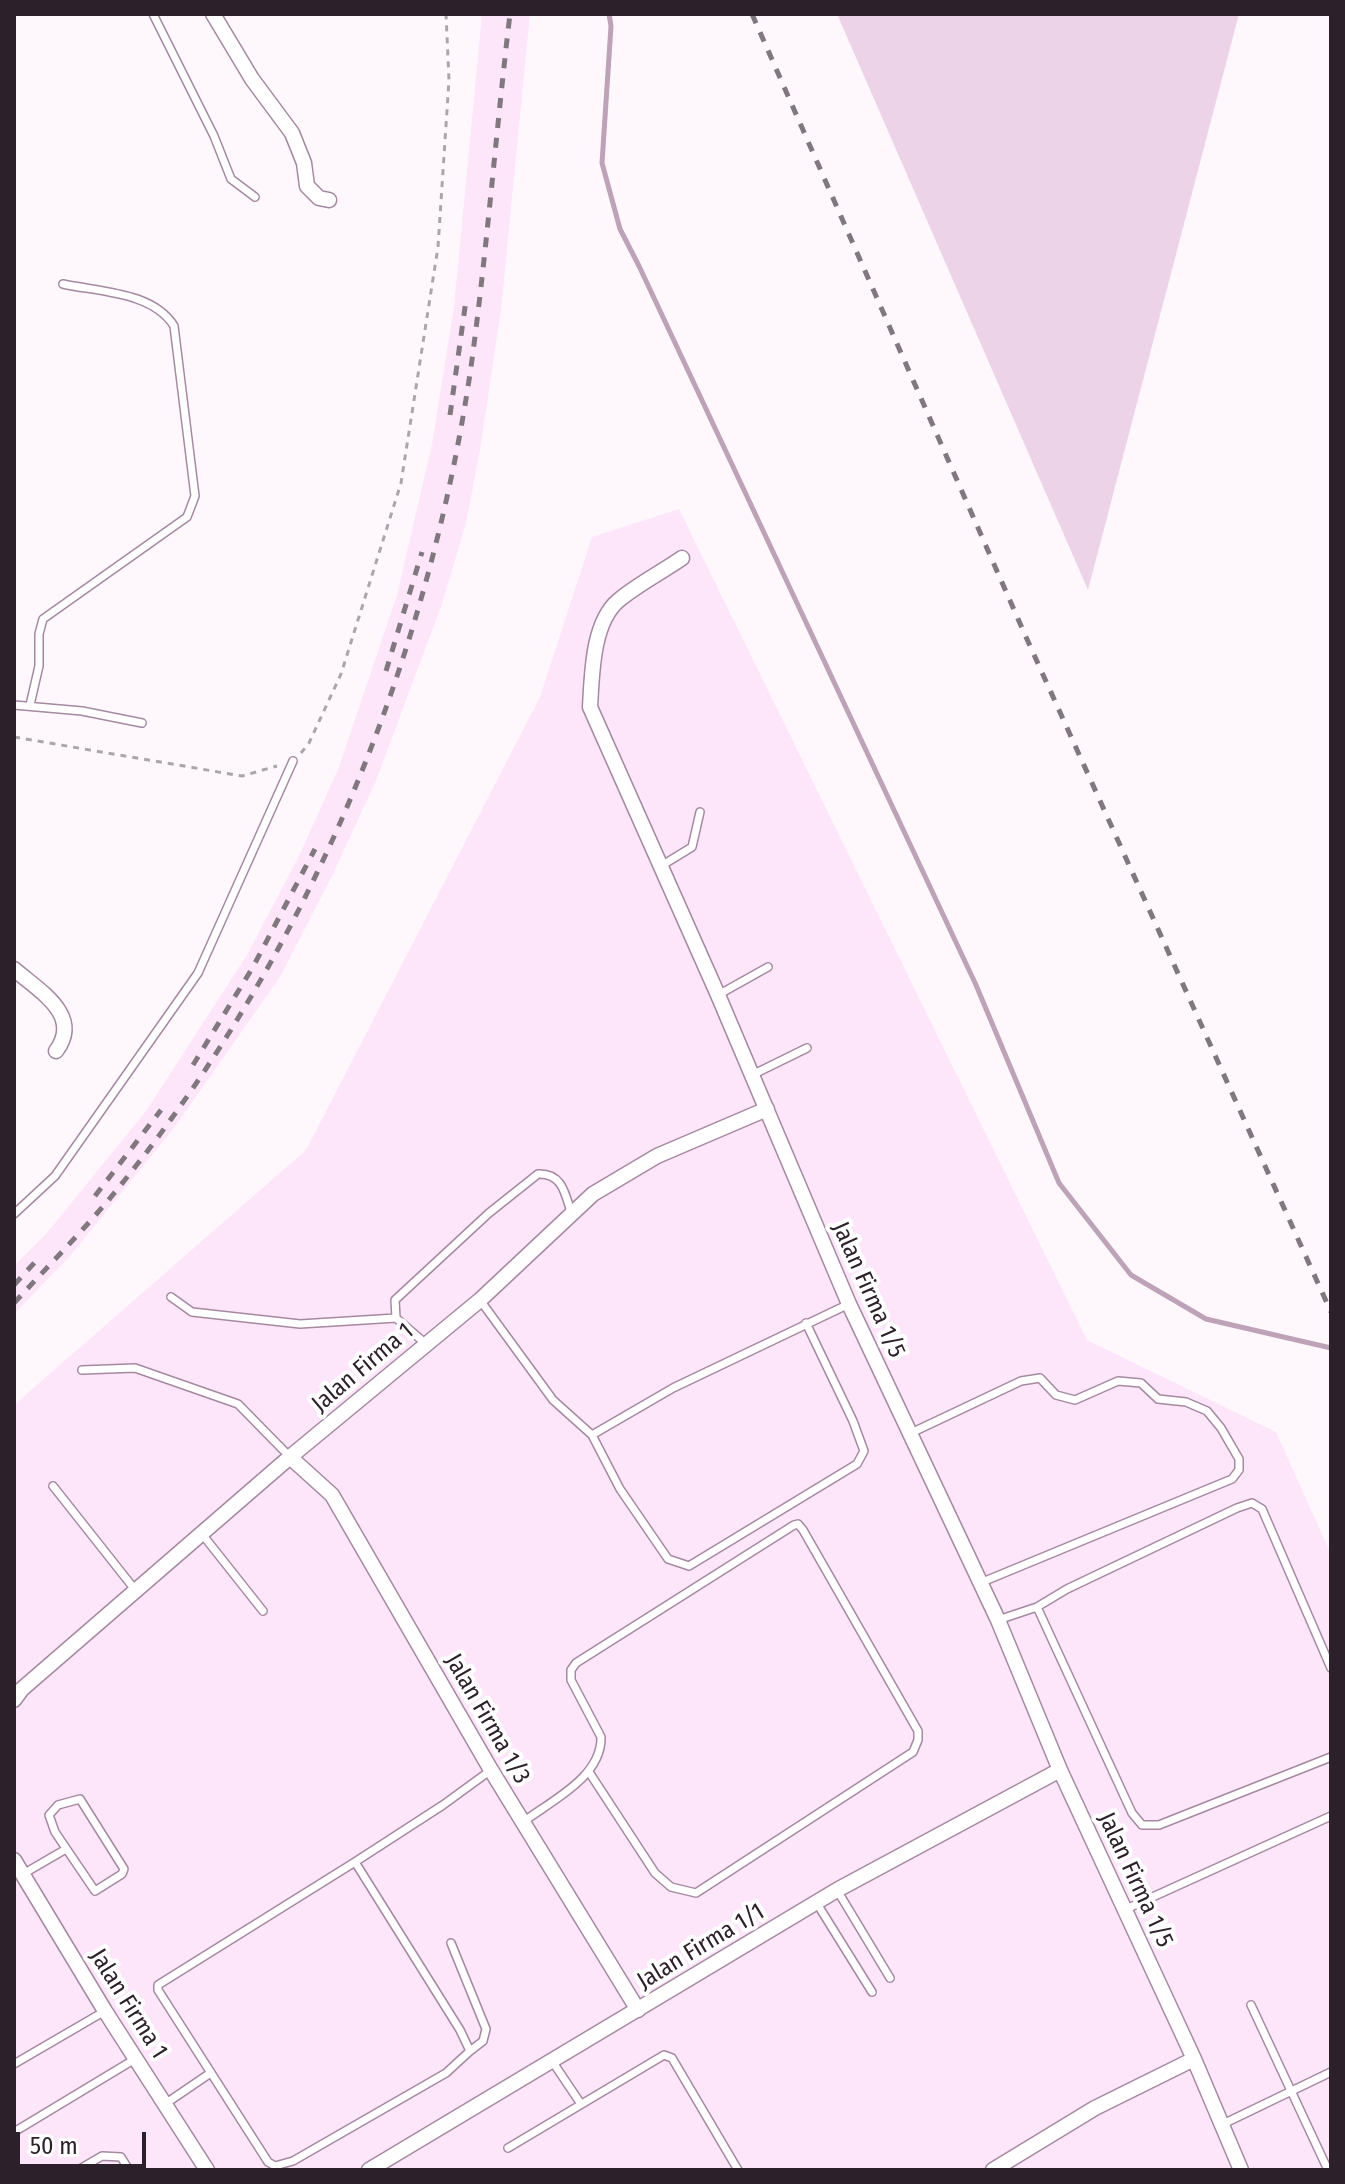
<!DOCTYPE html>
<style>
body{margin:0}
#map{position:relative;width:1345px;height:2184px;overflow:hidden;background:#fef8fd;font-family:"Fira Sans Condensed",sans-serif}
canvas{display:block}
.frame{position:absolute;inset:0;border:16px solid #2c212a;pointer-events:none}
.scale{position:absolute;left:16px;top:2132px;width:130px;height:36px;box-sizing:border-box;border:4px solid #2c212a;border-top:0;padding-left:10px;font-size:24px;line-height:28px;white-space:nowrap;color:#2c212a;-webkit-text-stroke:6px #fff;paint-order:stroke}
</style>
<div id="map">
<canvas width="1345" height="2184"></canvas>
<div class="frame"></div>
<div class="scale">50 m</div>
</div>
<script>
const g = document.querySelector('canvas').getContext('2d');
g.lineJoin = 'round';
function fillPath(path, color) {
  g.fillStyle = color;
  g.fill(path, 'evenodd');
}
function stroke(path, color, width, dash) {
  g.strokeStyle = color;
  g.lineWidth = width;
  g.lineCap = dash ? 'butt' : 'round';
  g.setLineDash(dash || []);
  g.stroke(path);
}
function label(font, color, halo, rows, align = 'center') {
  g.font = font + ' "Fira Sans Condensed",sans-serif';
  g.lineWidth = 8;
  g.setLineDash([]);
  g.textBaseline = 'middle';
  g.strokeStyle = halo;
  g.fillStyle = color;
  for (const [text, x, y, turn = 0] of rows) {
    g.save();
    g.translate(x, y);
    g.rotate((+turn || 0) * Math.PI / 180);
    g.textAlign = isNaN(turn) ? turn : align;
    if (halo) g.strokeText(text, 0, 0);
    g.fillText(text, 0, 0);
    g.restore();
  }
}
fillPath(new Path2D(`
 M482,14H530L501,310L480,450L466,523L442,604L376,781L333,874L280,977L174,1128L70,1256L14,1314V1266L46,1234L146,1111L247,955L300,854L339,767L397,595L432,444L454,307Z
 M679,509L1087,1340L1276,1432L1331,1554V2170H14V1405L306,1150L540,697L592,537Z`), '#fde6f9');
fillPath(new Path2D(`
 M837,14H1239L1088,590Z`), '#ecd3e7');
stroke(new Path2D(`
 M609,14L611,26L602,163L620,229L639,266L976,985L1059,1183L1131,1275L1206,1319L1331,1348`), '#bea2b8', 5);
const service = new Path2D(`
 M153,14L214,136L231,179L255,197
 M14,705L82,711L142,723
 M30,705L39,666V634L43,619L187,517L195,496L174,326C153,292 100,292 63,284
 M661,866L692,847L700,812
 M718,995L768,967
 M752,1075L807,1048
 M14,1214L55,1176L198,973L293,761
 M171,1297L192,1312L300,1324L396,1318
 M480,1300L553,1400L592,1435L620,1489L668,1559L689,1566L857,1464L864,1451L853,1421L806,1323
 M426,1344L396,1318L395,1300L489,1213L538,1174C562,1173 565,1193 571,1212
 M82,1370L135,1368L238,1404L290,1457
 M911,1433L1021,1381L1040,1378L1056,1395L1075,1400L1118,1381L1141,1383L1158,1399L1186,1402L1207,1411L1221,1428L1239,1459V1470L1232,1479L980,1583
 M592,1435L673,1388L849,1304
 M53,1486L136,1591
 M202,1534L263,1611
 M1037,1607L1132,1813L1142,1825H1159L1331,1757
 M998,1620L1037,1607L1067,1589L1237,1508L1252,1503L1262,1509L1331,1668
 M80,1799L124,1869L122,1874L95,1891L55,1832L49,1815L58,1805Z
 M523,1822C551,1801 602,1777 601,1737L571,1680V1670L576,1663L794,1525L798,1524L803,1530L918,1731V1740L913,1752L696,1893L671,1887L655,1873L589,1772
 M355,1862L460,2030L470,2051L446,2073L293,2161L275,2166L268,2162L158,1990V1985L355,1862L443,1805L491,1770
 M23,1874L66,1849
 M837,1890L890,1978
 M816,1902L872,1992
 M1124,1910L1331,1816
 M451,1943L486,2029L483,2041L470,2051
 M1251,2005L1328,2170
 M552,2061L581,2104
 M14,2064L105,2011
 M165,2104L209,2074
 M1221,2125L1331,2072
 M14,2132L135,2059
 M508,2148L664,2055L672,2058L738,2170
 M78,2170L102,2156L121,2157L129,2170`);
const minor = new Path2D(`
 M213,14L252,79L292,133L304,163L307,186L319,198L329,200
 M682,558C662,572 638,584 619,600C592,622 592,675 590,707L718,995L849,1304L998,1620L1060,1770L1194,2059L1241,2170
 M14,969C39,991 83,1015 56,1051
 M290,1457L332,1495L491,1770L638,2010
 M14,1700L22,1689L290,1457L480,1300L593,1194L657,1156L767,1109
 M14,1860L105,2011L207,2170
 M369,2170L837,1890L1060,1770
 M993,2170L1095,2108L1194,2059`);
stroke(service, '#a589a0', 10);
stroke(minor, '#a589a0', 17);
stroke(new Path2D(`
 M14,737L242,776L277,766
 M301,753L309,743L341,674L401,483L438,247L449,80L446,14`), '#ada5ac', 3, [6, 6]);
stroke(service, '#fff', 7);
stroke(minor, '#fff', 14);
stroke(new Path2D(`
 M752,14L1026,637L1331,1312
 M450,415L466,300
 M386,671L422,552
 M193,1065L253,967L315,849
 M95,1196L161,1110
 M14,1285L36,1261
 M14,1303C51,1263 90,1224 124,1181C310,949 428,661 471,367C487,250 496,131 510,14`), '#81787f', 5, [10, 10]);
label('24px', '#2c212a', '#fff', [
 ["Jalan Firma 1/5",868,1290,66],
 ["Jalan Firma 1",363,1368,-40],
 ["Jalan Firma 1/3",487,1719,60],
 ["Jalan Firma 1/5",1135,1880,65],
 ["Jalan Firma 1/1",701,1947,-31],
 ["Jalan Firma 1",128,2004,58]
]);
</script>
